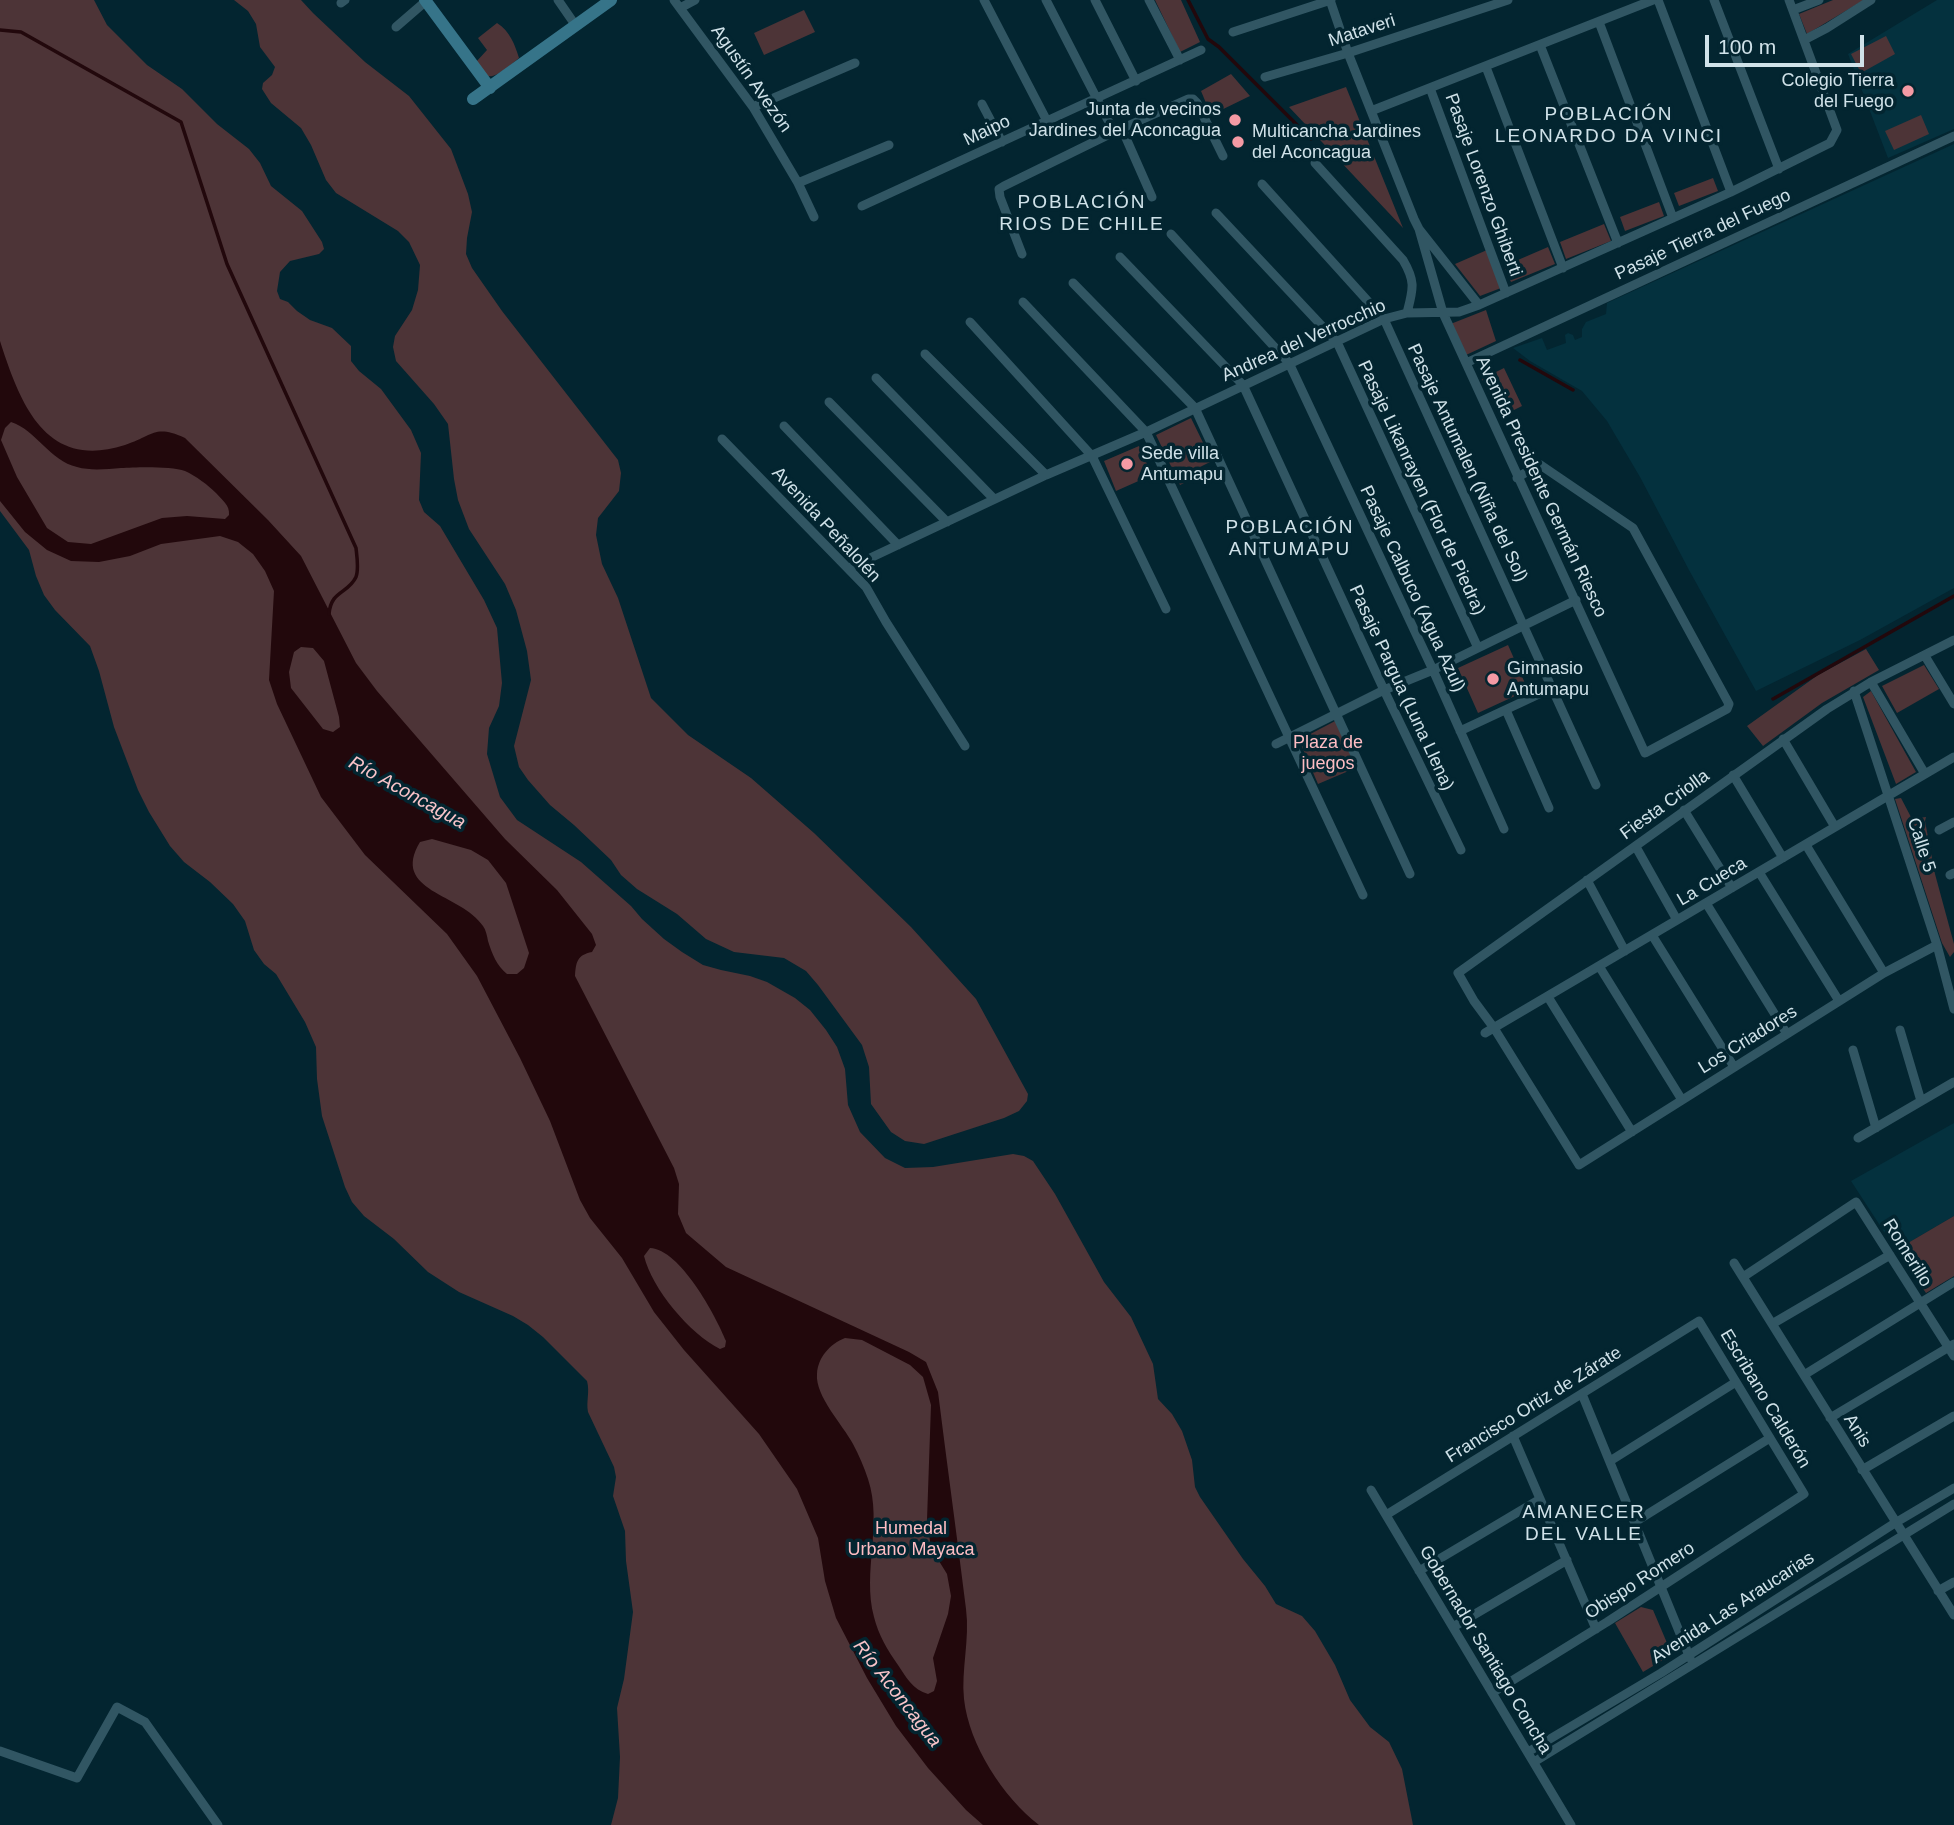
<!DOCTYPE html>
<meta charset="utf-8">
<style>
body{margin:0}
#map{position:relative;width:1954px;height:1825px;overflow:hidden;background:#032530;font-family:Helvetica,sans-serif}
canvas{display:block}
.scale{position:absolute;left:1705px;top:35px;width:159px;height:32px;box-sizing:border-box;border:4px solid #d0e2e9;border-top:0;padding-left:9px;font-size:21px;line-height:24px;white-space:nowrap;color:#d0e2e9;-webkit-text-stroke:5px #032530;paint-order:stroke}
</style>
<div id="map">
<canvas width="1954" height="1825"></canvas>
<div class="scale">100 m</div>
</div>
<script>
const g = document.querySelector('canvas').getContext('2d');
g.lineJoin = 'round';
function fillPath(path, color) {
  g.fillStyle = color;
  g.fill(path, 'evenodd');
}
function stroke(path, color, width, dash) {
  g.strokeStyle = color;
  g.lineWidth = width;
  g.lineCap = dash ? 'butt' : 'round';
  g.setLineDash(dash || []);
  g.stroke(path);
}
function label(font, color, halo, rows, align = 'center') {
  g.font = font + ' Helvetica,sans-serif';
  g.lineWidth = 7;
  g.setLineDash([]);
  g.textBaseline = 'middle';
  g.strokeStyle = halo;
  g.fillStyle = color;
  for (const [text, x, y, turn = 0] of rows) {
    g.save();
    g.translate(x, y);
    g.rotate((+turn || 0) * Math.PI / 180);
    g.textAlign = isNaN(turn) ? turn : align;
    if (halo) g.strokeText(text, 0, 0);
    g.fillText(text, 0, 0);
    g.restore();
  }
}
fillPath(new Path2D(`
 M1937,0H1954V129L1888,158L1848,54Z
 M1954,144V588L1860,640L1756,691L1689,570L1640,477L1607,421L1582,391L1530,361L1513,348L1542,338L1547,350L1566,343L1565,335L1568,333L1573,335L1575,340L1582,337V329L1586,322L1606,314L1607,303Z
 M1954,1123V1216L1896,1250L1851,1181Z`), '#04313e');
fillPath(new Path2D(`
 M0,0H94L107,25L147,65L182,89L217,124L249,149L260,163L271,186L302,211L322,242L324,249L319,254L290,261L280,272L277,291L280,299L288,302L297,311L310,320L332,328L351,346V361L359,371L381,389L411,430L421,453L419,500L424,512L440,526L484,600L497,628L502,683L499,706L489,728L487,754L500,797L517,820L581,862L631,906L642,919L664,939L682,952L703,965L721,970L750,976L767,982L795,998L810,1010L826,1030L837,1047L845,1069L848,1105L860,1132L885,1158L905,1168L933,1167L1013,1154L1024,1156L1033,1161L1055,1194L1104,1282L1131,1317L1153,1364L1158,1399L1172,1414L1182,1431L1192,1460L1195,1487L1200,1497L1243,1559L1265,1586L1276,1604L1302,1616L1315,1631L1335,1665L1350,1700L1370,1727L1389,1742L1402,1769L1413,1825H611L618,1798L620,1757L617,1708L624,1679L633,1612L626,1561L625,1531L613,1496L616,1477L614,1467L588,1412C586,1401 590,1392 587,1381L543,1337L528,1325L513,1316L459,1292L428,1272L394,1239L364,1216L352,1202L345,1187L322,1116L317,1079L316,1047L305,1022L276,974L264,964L254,950L245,921L233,904L210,882L184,862L170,846L149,812L138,790L114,727L99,671L90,646L55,610L44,595L36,576L29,550L0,511Z
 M234,0H301L313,13L365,62L409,96L451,149L468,194L472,212L467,238L466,254L472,268L502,311L618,460L621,473L619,491L598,518L596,535L602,564L618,598L651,698L688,735L751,778L814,833L911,927L976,999L1028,1094L1027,1101L1019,1111L1004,1118L924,1144L905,1141L891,1132L871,1104L869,1067L862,1045L818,985L806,971L784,958L734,952L706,939L677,914L637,889L621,875L611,860L574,825L550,805L528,780L519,767L514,746L531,680L527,651L516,610L505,584L469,529L458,500L454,479L448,424L434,404L396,361L393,347L395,336L412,310L418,290L420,265L409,242L398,231L336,193L326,180L311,145L301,128L271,103L262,89L263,83L272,75L275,67L260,47L256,24L248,11Z
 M1155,0H1181L1200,42L1180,52Z
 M1833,0H1864L1807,34L1799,14Z
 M804,10L815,32L764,55L754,33Z
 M497,23C510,31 515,45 519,58C513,63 495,79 488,76C484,74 479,65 476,62L487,50L478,38Z
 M1886,36L1895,54L1861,73L1851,54Z
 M1231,74L1250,96L1211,115L1201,91Z
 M1346,87L1403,228L1289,107Z
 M1921,115L1929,134L1894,150L1885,131Z
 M1713,178L1718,191L1679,206L1674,193Z
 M1659,202L1664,216L1625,231L1620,217Z
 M1604,224L1611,241L1566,259L1560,242Z
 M1548,247L1555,264L1511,282L1504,266Z
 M1487,250L1501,288L1480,296L1455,264Z
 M1486,310L1496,341L1466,355L1448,325Z
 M1504,368L1522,406L1500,417L1482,379Z
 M1191,418L1212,461L1192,471L1194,478L1180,485L1156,435Z
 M1139,446L1152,475L1116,491L1104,461Z
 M1508,645L1528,690L1478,713L1458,668Z
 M1866,649L1879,670L1822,703L1763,746L1747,726L1818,675Z
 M1924,665L1939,689L1897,713L1882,686Z
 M1871,691L1916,772L1896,784L1863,697Z
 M1337,720L1358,767L1318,784L1299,740Z
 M1901,798L1912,819L1926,817L1925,821L1935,874L1954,944V952L1950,957L1942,943L1895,799Z
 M1954,1216V1276L1926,1293L1896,1250Z
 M1641,1607L1653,1610L1670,1650L1668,1657L1643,1672L1615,1623Z`), '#4d3437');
fillPath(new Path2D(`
 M0,341C20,403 45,471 125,445C153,436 154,424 185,438L268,520L301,556L356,663L377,691L505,839L557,890L592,934L596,945L592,952C577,955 576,962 575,976L674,1168L679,1184L678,1214L686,1233L726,1267L909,1352L926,1362L938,1392C947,1464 957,1537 966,1609C970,1639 961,1670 964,1699C969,1745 1003,1797 1039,1825H983L966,1810L928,1768L896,1726L867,1678L836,1618L825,1581L818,1538L797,1489L759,1434L684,1350L654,1312L622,1258L590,1218L580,1200L550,1121L520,1058L477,976L447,934L365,855L321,797L277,704L269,680L274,591L265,571L253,554L238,542L220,536L161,544L130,556L99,562L71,561L47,550L25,532L0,501ZM11,422C36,430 50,461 77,467C91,471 107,469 121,468C136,467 172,466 185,471C196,476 208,485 216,493C222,500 230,505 229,515L225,519L187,516L162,518L91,544L68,542L47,528L17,477L1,440L5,428ZM301,647L313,648L324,661L339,717L340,727L333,732L323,729L291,688L289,672L294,652ZM432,839L471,850L488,860L506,883L529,953L524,968L517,974H507C497,966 492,954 488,941C487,936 486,930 483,926C461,893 390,892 420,842ZM650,1248C680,1249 716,1316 726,1341L725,1347L720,1349C690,1334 652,1289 644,1256ZM845,1338L862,1340L910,1365L923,1377L931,1405L927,1520L931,1548L947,1574L951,1596L948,1614L933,1658L937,1681L934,1691L928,1694C913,1690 906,1677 898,1665C888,1651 878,1634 874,1617C862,1572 883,1524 868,1479C864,1467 859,1455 853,1444C843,1425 815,1396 817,1374C818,1357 830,1344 845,1338Z`), '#22080c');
stroke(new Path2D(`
 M1188,0L1208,39L1219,47L1311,139
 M0,30L21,32L181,122L227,264L356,548C357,557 359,569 356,577C348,594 331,590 329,614
 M1520,360L1573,390
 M1773,699L1954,596`), '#22080c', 3.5);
stroke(new Path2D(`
 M558,0L576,26
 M674,0L753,107L798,183L814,217
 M984,0L1047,121
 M1046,0L1114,132
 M1095,0L1136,81
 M1149,0L1180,60
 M1330,0L1348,53L1414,219L1419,229L1479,305
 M1658,0L1731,192
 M1714,0L1779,169
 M341,3L345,0
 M680,8L695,0
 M1793,10L1819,0
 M1599,22L1673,218
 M396,27L426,1
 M1233,32L1331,0
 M1804,40L1827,28L1871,0
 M1540,45L1618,243
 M1486,67L1563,268
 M1265,77L1348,53L1508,0
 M1430,88L1506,293
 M982,104L1002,142
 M753,107L855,63
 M1371,111L1653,0
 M1122,129L1152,197
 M1315,163L1403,260C1416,282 1413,289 1407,313
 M798,183L889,145
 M1262,184L1384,319L1596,785
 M862,206L1201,50
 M1216,213L1337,342L1478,648
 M1419,229L1443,313L1645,753L1727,709L1729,704L1633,528L1539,464L1517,478
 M1171,234L1289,363L1433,670L1504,829
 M1022,254L1000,197L999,189L1004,186L1114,132L1188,99H1193L1197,103L1223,156
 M1120,257L1243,385L1384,690L1461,850
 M1073,283L1195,408L1410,874
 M1023,302L1146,432L1363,895
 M970,322L1092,456L1166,609
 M925,354L1046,475
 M1466,363L1954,136
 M876,378L994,499
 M829,402L947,522
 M784,426L898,545
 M722,439L866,587L886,622L965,746
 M849,568L1046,475L1146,432L1384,319L1407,313L1459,312L1479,305L1731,192L1830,143L1837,130L1789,0
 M1925,656L1954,704
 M1871,682L1925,774
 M1854,691L1937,945L1954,1009
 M1506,710L1549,808
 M1460,731L1552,688
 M1783,739L1835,827
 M1276,744L1384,690L1433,670L1576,600
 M1733,775L1783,858
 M1684,810L1732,888
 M1939,830L1954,822
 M1806,845L1884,973
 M1636,847L1677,920
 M1759,872L1839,1001
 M1950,875L1954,873
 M1587,880L1625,951
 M1706,903L1787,1034
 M1652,935L1734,1067
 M1937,945L1884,973L1579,1165L1494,1028L1474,1001L1458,973L1827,709L1871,682L1954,640
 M1599,966L1682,1100
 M1548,997L1632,1132
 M1900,1030L1921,1101
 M1485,1033L1954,757
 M1853,1050L1876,1128
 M1858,1138L1954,1082
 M1734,1263L1954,1615
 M1743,1277L1856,1202L1954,1356
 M1772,1324L1890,1255
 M1804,1375L1954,1282
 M1582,1394L1690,1658
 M1830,1418L1954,1344
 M1513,1436L1596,1629
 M1610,1461L1736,1382
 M1862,1470L1954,1416
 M1371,1490L1571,1825
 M1386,1515L1699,1321L1804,1494L1607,1622L1492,1693
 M1635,1522L1770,1438
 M1419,1571L1540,1499
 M1938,1591L1954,1582
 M1453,1627L1567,1560
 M0,1751L77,1778L117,1707L145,1722L218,1825
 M1528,1752L1661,1673L1895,1523L1954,1488
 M1534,1762L1954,1504`), '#315663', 9);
stroke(new Path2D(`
 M425,0L490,88
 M473,99L611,0`), '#367489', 12);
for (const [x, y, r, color] of [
 [1908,91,7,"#f49aa4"],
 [1235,120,7,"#f49aa4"],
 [1238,142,7,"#f49aa4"],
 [1127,464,7,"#f49aa4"],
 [1493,679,7,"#f49aa4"]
]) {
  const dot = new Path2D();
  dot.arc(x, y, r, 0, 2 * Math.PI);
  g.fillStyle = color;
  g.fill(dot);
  stroke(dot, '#032530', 2.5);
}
label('18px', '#d0e2e9', '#032530', [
 ["Mataveri",1362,31,-18],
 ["Agustín Avezón",751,79,55],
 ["Maipo",987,131,-25],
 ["Pasaje Lorenzo Ghiberti",1483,185,70],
 ["Pasaje Tierra del Fuego",1703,235,-25],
 ["Andrea del Verrocchio",1304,341,-24],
 ["Pasaje Antumalen (Niña del Sol)",1467,463,65],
 ["Avenida Presidente Germán Riesco",1541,487,65],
 ["Pasaje Likanrayen (Flor de Piedra)",1421,488,65],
 ["Avenida Peñalolén",826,525,47],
 ["Pasaje Calbuco (Agua Azul)",1412,589,65],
 ["Pasaje Pargua (Luna Llena)",1401,688,65],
 ["Fiesta Criolla",1665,805,-36],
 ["Calle 5",1921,845,72],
 ["La Cueca",1712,882,-31],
 ["Los Criadores",1748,1040,-32],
 ["Romerillo",1907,1253,58],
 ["Escribano Calderón",1765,1399,59],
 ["Francisco Ortiz de Zárate",1534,1405,-32],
 ["Anis",1857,1431,58],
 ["Obispo Romero",1640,1581,-33],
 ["Avenida Las Araucarias",1733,1608,-33],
 ["Gobernador Santiago Concha",1485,1650,59]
]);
label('18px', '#d0e2e9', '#032530', [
 ["Colegio Tierra",1894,81,"right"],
 ["del Fuego",1894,102,"right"],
 ["Junta de vecinos",1221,110,"right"],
 ["Jardines del Aconcagua",1221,131,"right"],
 ["Multicancha Jardines",1252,132],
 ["del Aconcagua",1252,153],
 ["Sede villa",1141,454],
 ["Antumapu",1141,475],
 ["Gimnasio",1507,669],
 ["Antumapu",1507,690]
], 'left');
label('18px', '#febdc3', '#032530', [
 ["Plaza de",1328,743],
 ["juegos",1328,764],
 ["Humedal",911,1529],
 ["Urbano Mayaca",911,1550]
]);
g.letterSpacing = '2px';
label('19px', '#d0e2e9', '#032530', [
 ["POBLACIÓN",1609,115],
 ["LEONARDO DA VINCI",1609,137],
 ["POBLACIÓN",1082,203],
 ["RIOS DE CHILE",1082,225],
 ["POBLACIÓN",1290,528],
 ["ANTUMAPU",1290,550],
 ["AMANECER",1584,1513],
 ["DEL VALLE",1584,1535]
]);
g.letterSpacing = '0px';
label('italic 19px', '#f9c4c9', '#032530', [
 ["Río Aconcagua",407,793,29],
 ["Río Aconcagua",897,1694,52]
]);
</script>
